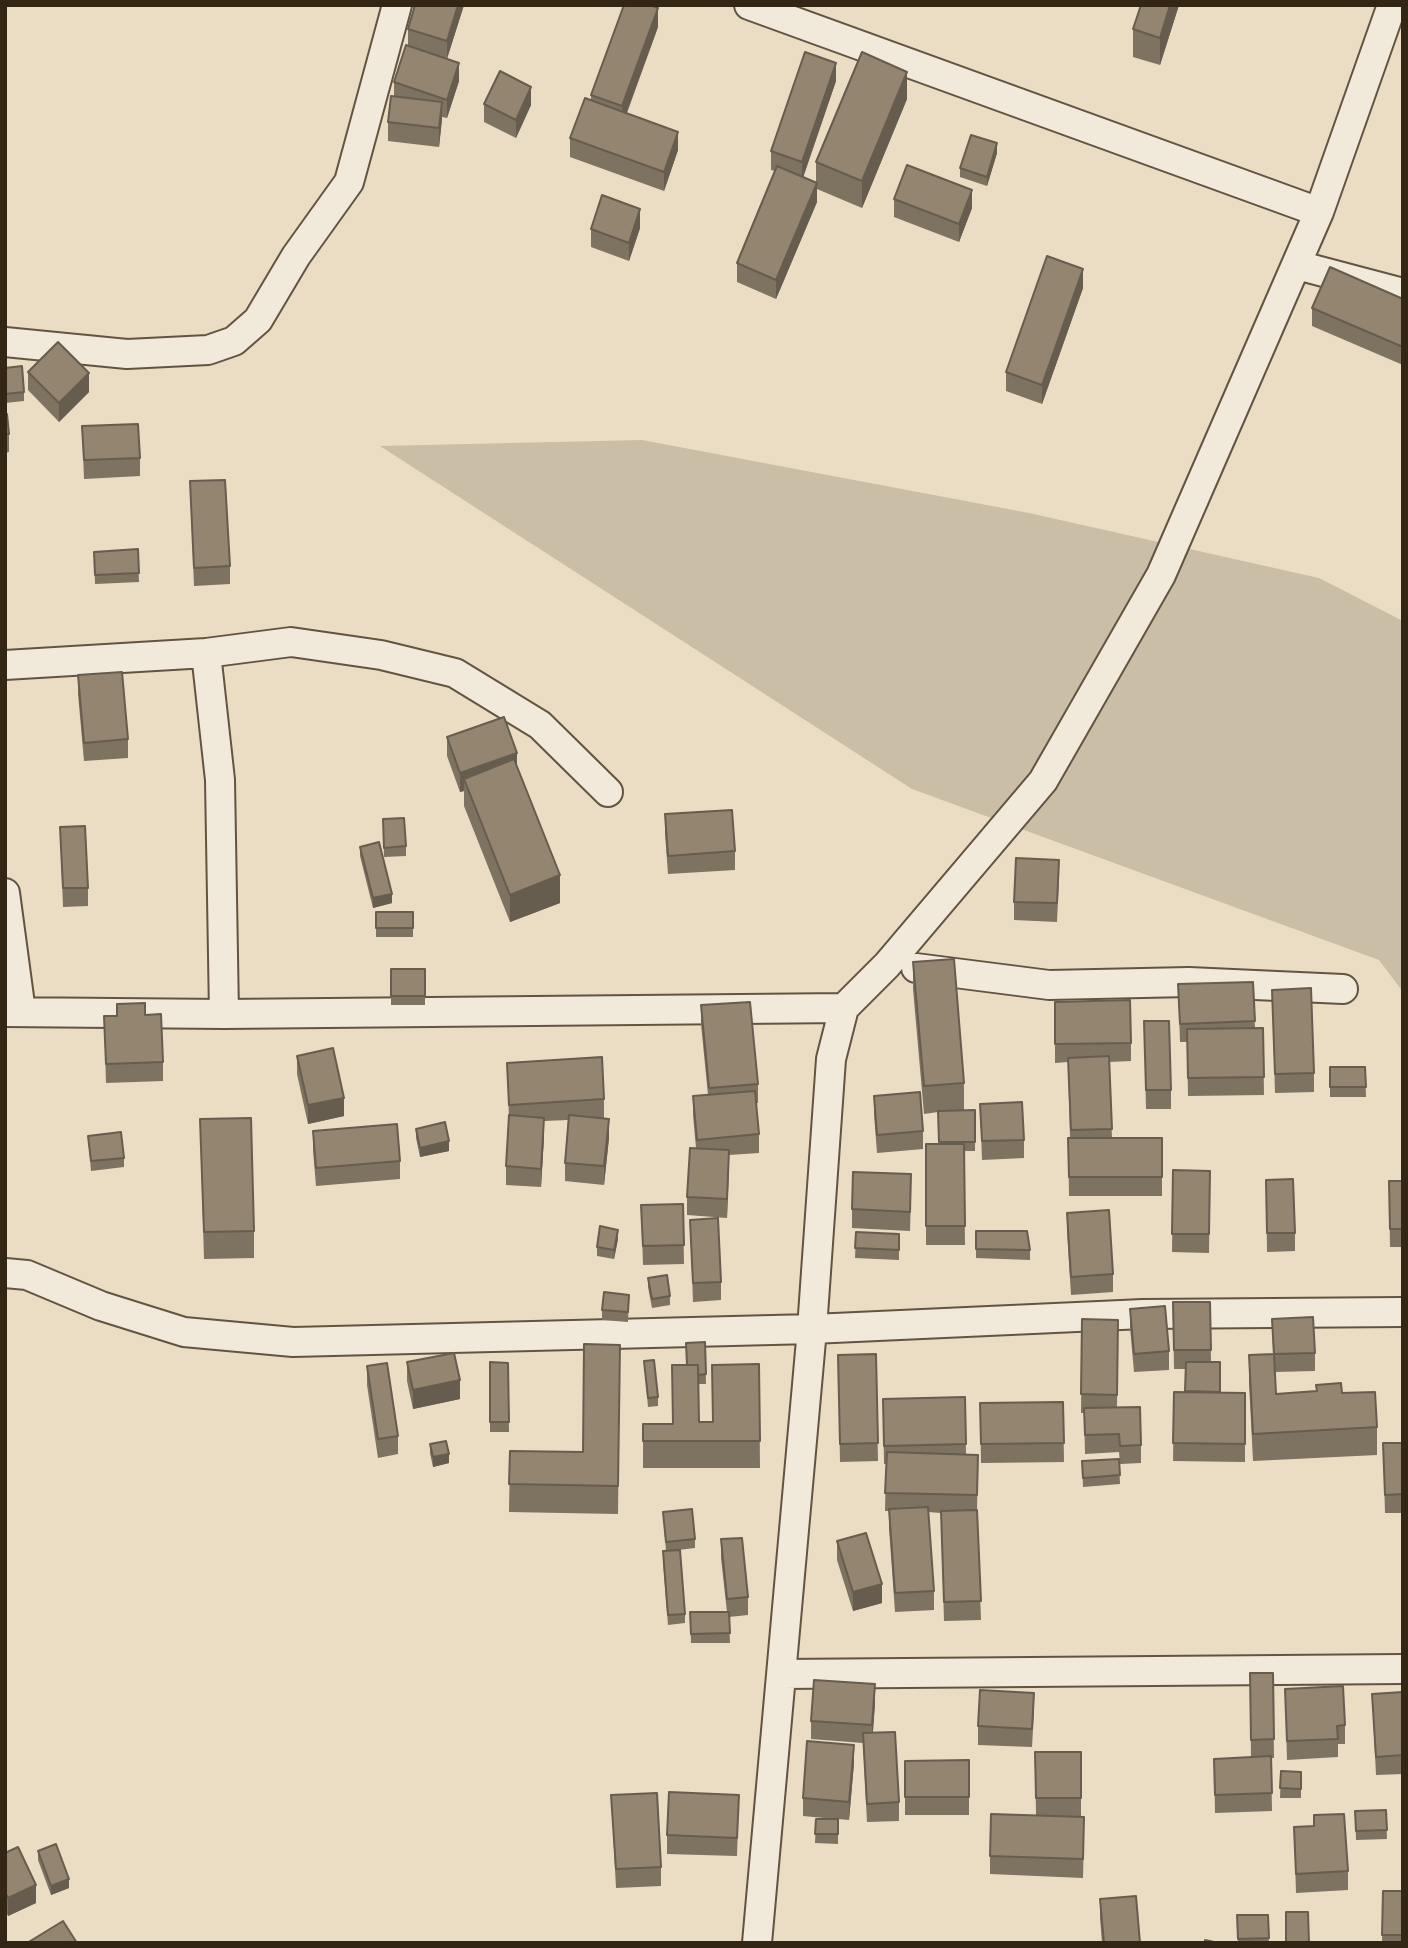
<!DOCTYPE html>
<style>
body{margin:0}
#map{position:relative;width:1408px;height:1948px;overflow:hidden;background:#eaddc4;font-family:"Old Standard TT",serif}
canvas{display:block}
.frame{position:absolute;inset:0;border:7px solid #342615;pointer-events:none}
</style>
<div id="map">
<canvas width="1408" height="1948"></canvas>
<div class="frame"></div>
</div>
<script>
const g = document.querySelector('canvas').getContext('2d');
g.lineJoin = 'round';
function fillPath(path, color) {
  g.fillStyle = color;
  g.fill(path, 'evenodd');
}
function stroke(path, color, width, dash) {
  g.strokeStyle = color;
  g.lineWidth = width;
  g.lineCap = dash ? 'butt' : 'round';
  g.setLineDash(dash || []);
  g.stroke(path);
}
fillPath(new Path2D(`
 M642,440L1029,513L1319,578L1403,621V992L1379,960L912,789L380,446Z`), '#cbbea6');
const minor = new Path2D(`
 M749,5L1319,212
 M1297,265L1403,293
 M5,342L127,354L208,350L234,341L258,320L296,256L349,182L397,5
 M206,653L220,780L224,1014
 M5,665L206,653L291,642L381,655L455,673L540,725L608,792
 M5,893L21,1012
 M916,968L1049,985L1189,982L1343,989
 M5,1012L224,1014L844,1008
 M5,1273L27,1275L101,1306L184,1332L293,1342L812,1329L1143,1314L1403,1312
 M782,1674L1403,1669
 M757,1943L812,1329L831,1059L844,1008L887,965L1043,781L1161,575L1319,212L1392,5`);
stroke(minor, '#625441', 32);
stroke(minor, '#f1e9d9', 28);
fillPath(new Path2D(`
 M464,5L447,58L459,81L447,118L442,117L439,147L388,141V122L394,96V82L408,45V29Z
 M1141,5H1179L1160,65L1133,57V29Z
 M658,27L627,113L678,150L664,191L570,157V138L591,101V95Z
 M836,81L803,178L816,183V162L907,99L862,208L817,189V202L776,299L737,282V263L775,171L771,170V151Z
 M1403,91V116L1401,115V96Z
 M484,104L531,105L516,138L484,122Z
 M997,153L987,186L960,177V168Z
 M894,199L972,208L959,242L894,217Z
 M640,228L629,261L591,247V229Z
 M1083,288L1042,404L1006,391V372Z
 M1403,299V365L1312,326V308Z
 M5,368L24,392V401L5,403Z
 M28,372L89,392L59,422L28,390Z
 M5,414L9,434V452L5,453Z
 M82,426L140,458V476L84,479Z
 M190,481L230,566V584L194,586Z
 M138,549L139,582L95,584L94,552Z
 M78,675L128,739V758L84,761L78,694Z
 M447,737L517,767L560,903L510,922L464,806V791L460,792L447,756Z
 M665,814L735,851V870L668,874L665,833Z
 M383,819L406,846V856L384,857Z
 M60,827L88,888V906L63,907Z
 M360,847L392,903L373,908L360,856Z
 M1059,878L1057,922L1014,920V902Z
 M376,912H413V937H376Z
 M913,962L964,1083V1110H975V1151H964L965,1245H926V1144H939L938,1112L924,1114L913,989Z
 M391,969H425V1005H391Z
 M1253,982L1255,1028H1263L1264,1095L1188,1096L1187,1042H1180L1178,984Z
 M1272,990L1314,1073V1092L1275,1093Z
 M1055,1002L1131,1043V1061L1109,1062L1112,1138H1162V1196H1069L1068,1138H1070L1068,1062L1055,1063Z
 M701,1005L758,1084V1103H756L759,1134V1153L729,1155L727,1218L687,1215V1197L696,1148L693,1115V1096L708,1095L701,1024Z
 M145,1015L163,1062V1081L106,1083L104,1016Z
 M1144,1021L1171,1090V1109H1146Z
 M297,1056L344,1116L308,1124L297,1074Z
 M507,1063L604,1099V1118H596L609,1138L604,1185L565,1181V1163L568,1120L544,1121V1137L541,1187L506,1185V1166L509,1120Z
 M1330,1067H1365L1366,1097H1330Z
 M874,1096L923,1131V1149L877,1153L874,1114Z
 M980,1104L1024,1140V1158L982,1160Z
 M200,1119L254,1231V1258L204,1259Z
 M416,1129L449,1151L420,1157L416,1138Z
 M313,1131L400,1161V1179L316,1186L313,1150Z
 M88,1136L124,1158V1167L91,1171Z
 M1173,1170L1210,1171L1209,1253L1172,1252Z
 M1266,1180L1295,1233V1251L1267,1252Z
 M1389,1181H1403V1247H1390Z
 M911,1193L910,1231L852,1228V1209Z
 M683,1204L684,1264L643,1265L641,1205Z
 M1067,1213L1113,1274V1292L1071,1295L1067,1231Z
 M690,1220L721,1282V1300L693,1302Z
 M976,1231L1030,1250V1260L976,1258Z
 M856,1232L899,1234V1260L855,1258Z
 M618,1239L614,1259L597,1256V1247Z
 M648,1278L670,1296V1305L652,1308L648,1287Z
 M629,1295L628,1322L602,1320V1310Z
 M1173,1302H1210L1211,1362L1220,1392L1245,1393V1462L1173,1461L1174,1392H1185L1186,1369H1174Z
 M1130,1309L1169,1351V1370L1134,1372L1130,1327Z
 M1082,1319L1118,1320L1117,1407L1141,1445V1463L1120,1464L1119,1452L1085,1454L1084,1413H1081Z
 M1272,1319L1315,1353V1371L1275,1372L1276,1394L1316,1391V1385L1342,1393L1377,1427V1455L1253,1461L1249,1383V1355L1273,1354Z
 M705,1342L706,1384H698L699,1422H712L759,1364L760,1468H643V1424H672L687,1365Z
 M620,1345L618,1514L509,1512L510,1451L583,1452Z
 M876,1354L878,1461L840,1462L838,1355Z
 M644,1361L658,1397V1406L648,1407Z
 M407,1362L460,1399L413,1409L407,1381Z
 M490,1362L508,1363L509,1432H490Z
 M367,1366L398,1436V1454L378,1458L367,1385Z
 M965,1397L966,1455H978L977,1512L981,1620L944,1621L941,1513L928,1512L934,1591V1610L895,1612L889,1528V1511H885L886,1464H884L883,1399Z
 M1063,1402L1064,1462L981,1463L980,1403Z
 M1383,1443H1403V1513H1385Z
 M430,1444L449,1463L433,1467L430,1453Z
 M1119,1459L1120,1484L1083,1487L1082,1461Z
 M663,1512L695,1539V1548L670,1551L685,1614V1623L668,1625L663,1561V1551H666Z
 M721,1539L748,1597V1615L729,1617L730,1643H691L690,1612H727L721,1558Z
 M837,1541L882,1603L853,1611L837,1560Z
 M1250,1673H1273L1274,1758H1271L1272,1811L1215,1813L1214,1759L1251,1757Z
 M1285,1689L1345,1725V1744H1338V1757L1287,1760Z
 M1403,1692V1774L1376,1775L1372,1694Z
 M875,1703L873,1732L899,1802V1821L867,1822L863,1743L811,1739V1721Z
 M1034,1711L1032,1747L978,1745V1726Z
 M1035,1752H1081V1816L1066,1817L1084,1836L1083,1878L990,1874V1856L1036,1815Z
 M969,1760V1815H905V1761Z
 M854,1763L849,1820L838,1819V1844L815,1843L816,1819H835L803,1816V1798Z
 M1281,1771L1301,1772V1798H1280Z
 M611,1795L661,1867V1886L616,1888Z
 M739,1795L737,1856L667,1854V1835Z
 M1386,1810L1387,1839L1356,1840L1355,1811Z
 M1294,1827L1348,1871V1890L1296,1893Z
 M38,1851L69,1888L51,1895L38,1860Z
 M5,1853L36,1903L8,1916L5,1910Z
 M1383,1891H1403V1943H1382Z
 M1100,1899L1140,1943H1102L1100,1918Z
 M1237,1915H1268L1269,1943H1238Z`), '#7e7260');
fillPath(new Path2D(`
 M458,5H464L447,59V41Z
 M1170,5H1179L1160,65V38Z
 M658,8V27L622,125V106Z
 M459,63V81L447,118V100Z
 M836,63V81L802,180V162Z
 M907,72V99L862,208V181Z
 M531,87V105L516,138V120Z
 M442,102V120L439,147V128Z
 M678,132V150L664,191V172Z
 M997,143V153L987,186V177Z
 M817,183V202L776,299V280Z
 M972,190V208L959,242V224Z
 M640,209V228L629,261V243Z
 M1083,269V288L1042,404V385Z
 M89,373V392L59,422V403Z
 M517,753V771L464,779V791L460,792V773Z
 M560,875V903L510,922V895Z
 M392,894V903L373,908V898Z
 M344,1098V1116L308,1124V1105Z
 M544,1118V1137L541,1187V1169Z
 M609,1119V1138L604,1185V1166Z
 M449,1141V1151L420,1157V1148Z
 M729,1150V1169L727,1218V1199Z
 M618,1230V1239L614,1259V1250Z
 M460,1380V1399L413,1409V1390Z
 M449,1454V1463L433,1467V1457Z
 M882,1584V1603L853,1611V1592Z
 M875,1684V1703L872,1743V1725Z
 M854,1745V1763L849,1820V1802Z
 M69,1879V1888L51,1895V1886Z
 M36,1885V1903L8,1916V1898Z`), '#675d4e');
const building = new Path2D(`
 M415,5H458L447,41L408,29Z
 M624,5H650L658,8L622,106L591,95Z
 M1141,5H1170L1160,38L1133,29Z
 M406,45L459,63L447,100L394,82Z
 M805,52L836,63L802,162L771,151Z
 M862,52L907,72L862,181L816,162Z
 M500,71L531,87L516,120L484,104Z
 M391,96L442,102L439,128L388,122Z
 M585,98L678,132L664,172L570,138Z
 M971,135L997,143L987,177L960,168Z
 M907,165L972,190L959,224L894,199Z
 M777,166L817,183L776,280L737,263Z
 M602,195L640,209L629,243L591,229Z
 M1047,256L1083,269L1042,385L1006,372Z
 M1330,267L1403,299V347L1312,308Z
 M58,342L89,373L59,403L28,372Z
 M22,366L24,392L5,394V368Z
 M5,414H7L9,434H5Z
 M138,424L140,458L84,460L82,426Z
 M225,480L230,566L194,568L190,481Z
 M138,549L139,573L95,575L94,552Z
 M122,672L128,739L84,743L78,675Z
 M504,717L517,753L460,773L447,737Z
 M514,759L560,875L510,895L464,779Z
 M732,810L735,851L668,856L665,814Z
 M404,818L406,846L384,848L383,819Z
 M85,826L88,888H63L60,827Z
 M379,842L392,894L373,898L360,847Z
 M1016,858L1059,860L1057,903L1014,902Z
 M376,912H413V928H376Z
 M954,959L964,1083L924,1086L913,962Z
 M391,969H425V996H391Z
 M1253,982L1255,1021L1180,1024L1178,984Z
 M1311,988L1314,1073L1275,1074L1272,990Z
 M1130,1000L1131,1043L1055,1044V1002Z
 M750,1002L758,1084L709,1088L701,1005Z
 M145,1003V1015L161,1014L163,1062L106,1064L104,1016H117V1004Z
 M1144,1021H1169L1171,1090H1146Z
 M1263,1028L1264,1077L1188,1078L1187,1029Z
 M333,1048L344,1098L308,1105L297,1056Z
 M1109,1056L1112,1129L1071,1130L1068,1058Z
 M602,1057L604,1099L509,1105L507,1063Z
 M1330,1067H1365L1366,1087H1330Z
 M755,1091L759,1134L697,1140L693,1096Z
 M920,1092L923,1131L877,1135L874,1096Z
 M1022,1102L1024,1140L982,1141L980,1104Z
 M975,1110V1142H939L938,1111Z
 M509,1115L544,1118L541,1169L506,1166Z
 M569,1115L609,1119L604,1166L565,1163Z
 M251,1118L254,1231L204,1232L200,1119Z
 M445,1122L449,1141L420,1148L416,1129Z
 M397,1124L400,1161L316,1168L313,1131Z
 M121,1132L124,1158L91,1161L88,1136Z
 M1068,1138H1162V1177H1069Z
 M926,1144H964L965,1226H926Z
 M690,1148L729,1150L727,1199L687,1197Z
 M1173,1170L1210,1171L1209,1234H1172Z
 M853,1172L911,1174L910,1212L852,1209Z
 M1293,1179L1295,1233H1267L1266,1180Z
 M1389,1181H1403V1229H1390Z
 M683,1204L684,1245L643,1246L641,1205Z
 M1109,1210L1113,1274L1071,1277L1067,1213Z
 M718,1218L721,1282L693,1283L690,1220Z
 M600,1226L618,1230L614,1250L597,1247Z
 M976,1231H1027L1030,1250L976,1249Z
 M856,1232L899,1234V1250L855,1248Z
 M667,1275L670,1296L652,1299L648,1278Z
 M604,1292L629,1295L628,1312L602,1310Z
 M1173,1302H1210L1211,1350H1174Z
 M1165,1306L1169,1351L1134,1354L1130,1309Z
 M1313,1317L1315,1353L1274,1354L1272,1319Z
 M1082,1319L1118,1320L1117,1395L1081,1394Z
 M705,1342L706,1374L698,1375V1365H687L686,1343Z
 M584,1344L620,1345L618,1486L509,1484L510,1451L583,1452Z
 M454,1353L460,1380L413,1390L407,1362Z
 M876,1354L878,1443L840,1444L838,1355Z
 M1274,1354L1276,1394L1317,1391L1316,1385L1341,1383L1342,1393L1375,1392L1377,1427L1253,1434L1249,1355Z
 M654,1360L658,1397L648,1398L644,1361Z
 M490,1362L508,1363L509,1422H490Z
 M1186,1362H1220V1392L1185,1391Z
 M387,1363L398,1436L378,1439L367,1366Z
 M759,1364L760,1441H643V1424H673L672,1365H698L699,1422H713L712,1365Z
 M1174,1392L1245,1393V1444L1173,1443Z
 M965,1397L966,1444L884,1446L883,1399Z
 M1063,1402L1064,1443L981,1444L980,1403Z
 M1140,1407L1141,1445L1120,1446L1119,1434L1085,1435L1084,1408Z
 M446,1441L449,1454L433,1457L430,1444Z
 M1383,1443H1403V1494L1385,1495Z
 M887,1452L978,1455L977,1495L885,1493Z
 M1119,1459L1120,1475L1083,1478L1082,1461Z
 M928,1507L934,1591L895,1593L889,1509Z
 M692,1509L695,1539L666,1542L663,1512Z
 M977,1510L981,1601L944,1602L941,1511Z
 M866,1533L882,1584L853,1592L837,1541Z
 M742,1538L748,1597L727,1599L721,1539Z
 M680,1550L685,1614L668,1615L663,1551Z
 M690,1612H729L730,1633L691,1634Z
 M1250,1673H1273L1274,1739L1251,1740Z
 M814,1680L875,1684L872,1725L811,1721Z
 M1343,1686L1345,1725L1337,1726L1338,1739L1287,1741L1285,1689Z
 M980,1690L1034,1693L1032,1729L978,1726Z
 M1403,1692V1755L1376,1757L1372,1694Z
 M895,1732L899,1802L867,1804L863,1733Z
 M807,1741L854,1745L849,1802L803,1798Z
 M1035,1752H1081V1798H1036Z
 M1271,1756L1272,1793L1215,1795L1214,1759Z
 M969,1760V1797H905V1761Z
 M1281,1771L1301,1772V1789L1280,1788Z
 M669,1792L739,1795L737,1838L667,1835Z
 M657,1793L661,1867L616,1869L611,1795Z
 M1386,1810L1387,1830L1356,1831L1355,1811Z
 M991,1814L1084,1817L1083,1859L990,1856Z
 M1344,1814L1348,1871L1296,1874L1294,1827L1314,1826V1815Z
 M816,1819H838V1834H815Z
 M56,1844L69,1879L51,1886L38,1851Z
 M18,1847L36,1885L8,1898L5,1892V1853Z
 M1383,1891H1403V1935H1382Z
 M1136,1896L1140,1943H1104L1100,1899Z
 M1286,1912H1308L1309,1943H1286Z
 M1237,1915H1268L1269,1938L1238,1939Z
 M63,1921L77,1943H27Z
 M1205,1940L1219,1943H1205Z`);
fillPath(building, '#938570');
stroke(building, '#675d4e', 2);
</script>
